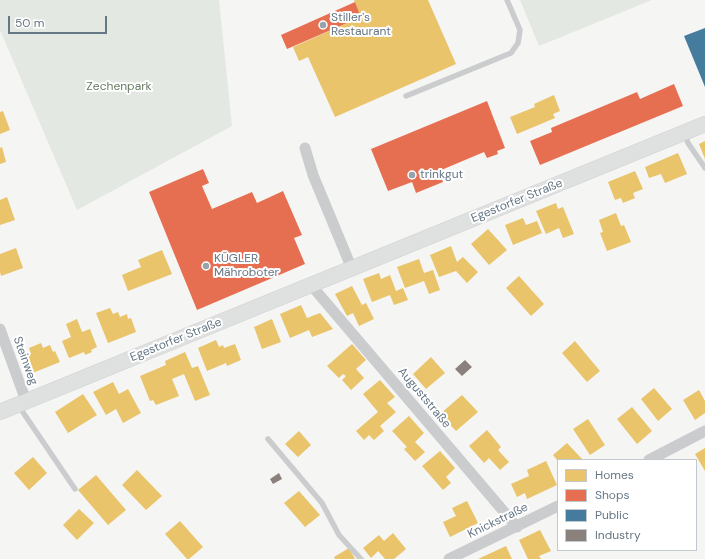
<!DOCTYPE html>
<meta charset="utf-8">
<style>
body{margin:0}
#map{position:relative;width:705px;height:559px;overflow:hidden;background:#f5f5f4;font-family:"DM Sans",sans-serif}
canvas{display:block}
.legend{position:absolute;left:557px;top:459px;width:140px;height:92px;box-sizing:border-box;background:#fff;border:1px solid #c1c8ce;margin:0;padding:5px 7px;list-style:none;font-size:12px;color:#657684}
.legend li{display:flex;align-items:center;gap:8px;height:20px}
.legend b{width:20px;border:1px solid #c1c8ce}
.scale{position:absolute;left:8px;top:16px;width:99px;height:18px;box-sizing:border-box;border:2px solid #657684;border-top:0;padding-left:5px;font-size:12px;line-height:14px;white-space:nowrap;color:#657684;-webkit-text-stroke:3px #fff;paint-order:stroke}
</style>
<div id="map">
<canvas width="705" height="559"></canvas>
<ul class="legend">
<li><b style="height:11px;background:#e9c46a"></b>Homes</li>
<li><b style="height:11px;background:#e76f51"></b>Shops</li>
<li><b style="height:11px;background:#457b9d"></b>Public</li>
<li><b style="height:11px;background:#8a817c"></b>Industry</li>
</ul>
<div class="scale">50 m</div>
</div>
<script>
const g = document.querySelector('canvas').getContext('2d');
g.lineJoin = 'round';
function fillPath(path, color) {
  g.fillStyle = color;
  g.fill(path, 'evenodd');
}
function stroke(path, color, width, dash) {
  g.strokeStyle = color;
  g.lineWidth = width;
  g.lineCap = dash ? 'butt' : 'round';
  g.setLineDash(dash || []);
  g.stroke(path);
}
function label(font, color, halo, rows, align = 'center') {
  g.font = font + ' "DM Sans",sans-serif';
  g.lineWidth = 4;
  g.setLineDash([]);
  g.textBaseline = 'middle';
  g.strokeStyle = halo;
  g.fillStyle = color;
  for (const [text, x, y, turn = 0] of rows) {
    g.save();
    g.translate(x, y);
    g.rotate((+turn || 0) * Math.PI / 180);
    g.textAlign = isNaN(turn) ? turn : align;
    if (halo) g.strokeText(text, 0, 0);
    g.fillText(text, 0, 0);
    g.restore();
  }
}
fillPath(new Path2D(`
 M0,0H219L232,126L77,210L0,30Z
 M520,0H652L539,46Z`), '#e4e8e2');
fillPath(new Path2D(`
 M354,0H428L456,64L335,117L308,57L299,61L293,47L361,17Z
 M554,95L560,111L553,114L555,118L517,134L510,117L535,107L534,104Z
 M3,111L10,130L0,134V112Z
 M705,141V159L699,144Z
 M2,147L6,162L0,164V148Z
 M678,153L687,174L665,183L661,174L649,178L645,167Z
 M635,171L643,189L633,193L635,198L623,203L621,198L615,200L608,182Z
 M7,197L15,220L0,225V200Z
 M556,203L558,209L563,207L574,234L563,238L559,228L546,234L536,211Z
 M616,213L621,226L624,225L631,242L607,251L600,233L603,232L599,220Z
 M523,218L526,225L537,221L542,233L513,245L505,225Z
 M488,229L507,250L489,265L471,244Z
 M451,246L457,262L463,257L478,272L467,283L456,271L439,277L430,255Z
 M16,248L23,268L1,276L0,272V254Z
 M162,250L172,274L128,291L122,275L141,267L138,260Z
 M419,259L424,273L433,270L440,290L429,294L424,281L405,288L397,267Z
 M379,273L381,279L390,275L396,291L403,288L408,300L394,305L390,295L372,302L363,279Z
 M519,276L544,304L531,316L506,288Z
 M352,286L362,305L366,303L374,319L359,326L353,313L347,316L335,294Z
 M301,305L307,318L320,313L333,329L312,337L309,330L290,338L280,314Z
 M110,308L113,314L118,312L120,317L127,314L128,319L131,318L136,332L108,343L96,313Z
 M77,319L82,332L90,329L97,347L91,350L92,352L85,355L84,352L69,358L62,341L71,337L66,324Z
 M272,319L281,342L262,349L254,327Z
 M216,340L219,347L223,345L224,348L235,344L241,360L227,366L226,363L207,371L198,348Z
 M575,341L600,371L587,382L562,353Z
 M41,343L43,348L50,345L53,352L55,351L60,362L30,374L24,357L31,354L29,348Z
 M352,344L366,360L356,369L364,378L351,390L342,380L346,376L343,374L339,378L327,366Z
 M185,352L192,368L198,366L210,395L195,401L184,374L172,379L179,396L156,405L153,400L150,401L140,376L166,365L165,361Z
 M431,357L445,373L426,389L413,374Z
 M380,380L395,397L387,403L396,412L380,426L384,431L374,440L369,435L364,440L356,431L378,412L363,394Z
 M113,382L119,394L128,389L141,413L123,423L116,409L106,415L93,392Z
 M654,388L672,409L658,421L641,399Z
 M699,390L705,401V413L695,420L683,400Z
 M83,394L97,415L68,433L55,412Z
 M462,395L478,412L456,431L440,414Z
 M632,407L652,431L637,444L617,419Z
 M409,416L424,433L415,442L425,452L415,461L404,449L407,447L392,431Z
 M588,419L605,445L590,455L573,429Z
 M487,430L501,447L498,450L509,462L500,470L489,458L484,463L469,446Z
 M299,431L311,445L298,457L285,444Z
 M567,443L583,460H557L553,455Z
 M705,448V471L695,454Z
 M440,451L455,468L446,477L451,483L443,490L422,466Z
 M33,457L47,473L29,490L14,473Z
 M546,461L557,485L527,499L525,493L517,497L511,484L529,476L527,470Z
 M137,470L162,496L146,510L122,485Z
 M96,475L126,510L108,525L78,490Z
 M299,491L320,515L305,527L284,503Z
 M467,501L478,523L450,537L443,522L456,516L452,508Z
 M79,509L94,523L77,540L63,525Z
 M180,521L203,547L189,559H187L165,534Z
 M540,530L551,551L539,556L541,559H528L519,540Z
 M393,533L406,549L394,559H385L378,551L371,558L363,548L379,535L384,541Z
 M506,546L512,559H478Z
 M349,548L355,559H335L334,557Z`), '#e9c46a');
fillPath(new Path2D(`
 M355,2L361,17L287,49L281,35Z
 M674,84L683,106L540,165L530,141L552,132L551,128L637,92L640,99Z
 M487,101L505,148L497,151L498,154L487,158L484,152L439,171L443,182L416,193L412,182L388,191L371,149Z
 M203,169L209,183L202,186L212,209L252,192L257,203L283,191L302,235L294,238L305,264L197,310L149,192Z`), '#e76f51');
fillPath(new Path2D(`
 M705,28V87L684,36Z`), '#457b9d');
fillPath(new Path2D(`
 M465,360L472,367L462,376L455,369Z
 M279,473L282,479L273,484L270,479Z`), '#8a817c');
const secondary = new Path2D(`
 M0,412L705,124`);
stroke(secondary, '#d2d3d4', 16);
stroke(new Path2D(`
 M406,96L511,53L518,43L520,30L507,0
 M684,133L688,143L705,168
 M18,405L75,489
 M268,439L322,503L339,535L361,559`), '#cacccd', 5.5);
stroke(new Path2D(`
 M305,148L313,175L352,269
 M311,285L517,527
 M0,329L26,401
 M649,460L705,431
 M449,559L558,506`), '#cacccd', 11);
stroke(secondary, '#dfe0e0', 15);
for (const [x, y, r, color] of [
 [323,25,4,"#97a2ab"],
 [412,175,4,"#97a2ab"],
 [206,266,4,"#97a2ab"]
]) {
  const dot = new Path2D();
  dot.arc(x, y, r, 0, 2 * Math.PI);
  g.fillStyle = color;
  g.fill(dot);
  stroke(dot, '#fff', 1.5);
}
label('12px', '#657684', '#fff', [
 ["Stiller's",331,18],
 ["Restaurant",331,32],
 ["trinkgut",420,175],
 ["KÜGLER",214,259],
 ["Mähroboter",214,273]
], 'left');
label('12px', '#687b64', '#fff', [
 ["Zechenpark",119,87]
]);
label('12px', '#657684', '#fff', [
 ["Egestorfer Straße",517,201,-22],
 ["Egestorfer Straße",176,340,-22],
 ["Steinweg",25,361,70],
 ["Auguststraße",424,398,50],
 ["Knickstraße",498,521,-26]
]);
</script>
